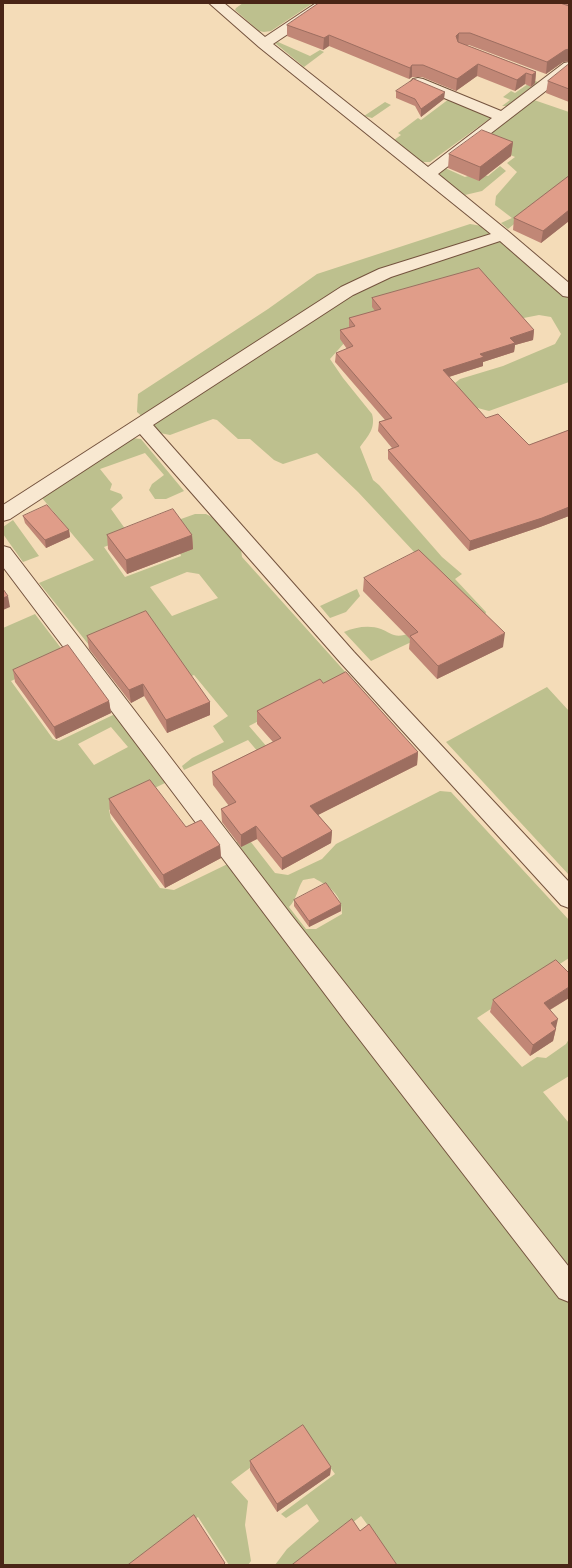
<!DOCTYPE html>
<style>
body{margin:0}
#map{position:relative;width:572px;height:1568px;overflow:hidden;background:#f4dcb8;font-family:"Libre Bodoni",serif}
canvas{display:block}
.frame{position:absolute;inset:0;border:4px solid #492516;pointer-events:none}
</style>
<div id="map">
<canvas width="572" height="1568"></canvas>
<div class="frame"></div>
</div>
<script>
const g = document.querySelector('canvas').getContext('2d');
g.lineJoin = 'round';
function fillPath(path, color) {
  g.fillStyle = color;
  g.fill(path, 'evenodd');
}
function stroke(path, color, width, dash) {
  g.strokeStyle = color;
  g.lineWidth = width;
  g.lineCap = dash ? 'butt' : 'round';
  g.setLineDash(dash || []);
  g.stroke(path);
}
fillPath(new Path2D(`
 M243,3H313L271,31L264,32L259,31L235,10L236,8Z
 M278,42L310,56L320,50L324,52L304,67L275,43Z
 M530,79L538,82L507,106H502L510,100L503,97L511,91L515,93L528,84Z
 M449,99L492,117L430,162H421L394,140L401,135L398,133L418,118L421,120Z
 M534,100L569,112V179L508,229L501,223L512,218L495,205L496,196L517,172L507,163L515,157L480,142Z
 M385,102L391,105L372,118L364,116Z
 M500,166L506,171L482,191L465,195L441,178L439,173L445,168L465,177L477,173L488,176Z
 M470,224L482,226L563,292L569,299V382L489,411L470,406L455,383L460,379L503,366L555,344L561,334L551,317L539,315L493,324L370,314L330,359L343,378L372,414C376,428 368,436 360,447L373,480L379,485L442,557L462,574L455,579L486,612L485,615L439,629L371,661L344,632C355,627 370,625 381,629C389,632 394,638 404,635C413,633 427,624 435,620L446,586L358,492L317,453L283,464L274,460L250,439H238L217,420L213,419L170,435L160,433L137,412L138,394L268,309L317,274Z
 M132,438L141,439L184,491L166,499H155L149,490L152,484L164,475L145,453L100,469L112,484L110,490L121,494L123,498L111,509L131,537L104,547L125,577L181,556L174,536L181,519L195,514H206L214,518L241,549L242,557L348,675L249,726L280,762L285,784L248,740L184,770L182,766L192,758L224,742L213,726L228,716L194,675L158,690L89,645L39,583L94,560L42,498L43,493ZM187,572L199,574L218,598L172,616L150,587Z
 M13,520L39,556L23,562L3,534V527Z
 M357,589L360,596L346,612L330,618L320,606Z
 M35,614L67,656L11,681L53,739L59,741L115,714L165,783L109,810L111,819L160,888L174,890L240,858L250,860L236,842L247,837L275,873L288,875L322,859L336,844L440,791L451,792L569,920V958L477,1018L522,1067L537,1057L546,1058L566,1044L569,1039V1076L543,1092L569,1123V1565H397L361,1516L298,1565H275L287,1549L319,1521L307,1504L286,1518L281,1514L335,1474L302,1429L231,1482L248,1501L245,1525L251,1561L248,1565H229L198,1517L133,1565H3V628ZM111,727L128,747L94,765L78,744ZM314,878C330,887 342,894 342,914L316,929H306L289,907C297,899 297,889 303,880Z
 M547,687L569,711V875L446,742Z`), '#bdc08e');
const minor = new Path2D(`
 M209,3H224L265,37L316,3H332L330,6L273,44L428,167L492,118L413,85L411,82L413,79L418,78L423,79L501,111L564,63L569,62V73L438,174L509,232L569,283V297L563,296L500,241L391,277L353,295L153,425L354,652L569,882V908L561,905L340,662L140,434L10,519L3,521V505L341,287L379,269L491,234L259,47Z
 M3,546L10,548L292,916L569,1267V1302L559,1298L346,1022L3,567Z`);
stroke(minor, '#74533e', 2);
fillPath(minor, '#f8e8d1');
fillPath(new Path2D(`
 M319,3H569V61L563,62L546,74L469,45H466L536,72L535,83L531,87L525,84L515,91L477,76L456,91L422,77H412L409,79L329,46L323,50L287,36V25Z
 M569,64V102L546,93L548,81Z
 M396,91L444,99L421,117L415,106L396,98Z
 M513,142L511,156L479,181L448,168L449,154Z
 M569,176V221L541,243L513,230L514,218Z
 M372,298L534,330L533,340L515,345L514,352L483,362V366L449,377L486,418L529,445L569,430V516L540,527L469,551L388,459V450L392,448L378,431L379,422L385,420L335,362L336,353L347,349L340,339V330L349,327V318L375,311L372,307Z
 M23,516L69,530L70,537L46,548L25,523Z
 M107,535H192L193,549L127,574L108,549Z
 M364,578L503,647L437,679L409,649L410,639L363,591Z
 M87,636L210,702V715L167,733L144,696L131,703L89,649Z
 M13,670L109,701L111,713L56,739L15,682Z
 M323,683L418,752L417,765L318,815L332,831L331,843L282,870L257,839L241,847L222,822L221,809L229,806L213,785L212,772L273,742L257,724V711Z
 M109,799L186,827L220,845L221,858L165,888L110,813Z
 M294,900L341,911L309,927L294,906Z
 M569,998L550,1010L556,1029L553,1041L530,1056L490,1012L493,1000Z
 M250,1461L331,1467L330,1475L277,1512L250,1470Z`), '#c18776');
fillPath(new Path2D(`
 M459,33L458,45L456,36Z
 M329,35V46L323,50L324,38Z
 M569,49V61L563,62L546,74L547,62L565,50Z
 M478,64L477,76L456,91L457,79Z
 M412,65V77L409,79L410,68Z
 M536,72L535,83L531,87L532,75Z
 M526,73L525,84L515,91L517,80Z
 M445,92L444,99L421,117V109Z
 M513,142L511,156L479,181L480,167Z
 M569,210V221L541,243L543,231Z
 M534,330L533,340L515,345L514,352L483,362V366L442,379L443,370L480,354L510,338Z
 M569,507V516L540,527L469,551L470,541Z
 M69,530L70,537L46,548L45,540Z
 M192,535L193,549L127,574L126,560Z
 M8,596L10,607L3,610V598Z
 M505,633L503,647L437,679L438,666Z
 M143,684L144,696L131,703L129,690Z
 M109,701L111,713L56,739L54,727Z
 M210,702V715L167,733L166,720Z
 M418,752L417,765L310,819V806Z
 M256,826L257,839L241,847V835Z
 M332,831L331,843L282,870V858Z
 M220,845L221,858L165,888L163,875Z
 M341,904V911L309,927V921Z
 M569,987V998L541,1015L544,1003Z
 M558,1019L553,1041L530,1056L533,1045L551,1023Z
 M331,1467L330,1475L277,1512V1504Z`), '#9d6e60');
const building = new Path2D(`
 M319,3H560L569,6V49L565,50L547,62L470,33H459L456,36L458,42L536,72L532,75L526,73L517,80L478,64L457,79L423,65H412L410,68L329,35L324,38L287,25Z
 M569,64V89L548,81Z
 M414,79L445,92L421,109L415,99L396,91Z
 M482,130L513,142L480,167L449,154Z
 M569,176V210L543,231L514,218Z
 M479,268L534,330L510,338L515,343L480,354L484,357L443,370L486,418L498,414L529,445L569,430V507L542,518L470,541L388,450L399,446L379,422L392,418L336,353L353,346L340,330L355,326L349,318L381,309L372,298Z
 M47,505L69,530L45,540L23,516Z
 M173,509L192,535L126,560L107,535Z
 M419,550L505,633L438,666L410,636L418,632L364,578Z
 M3,589L8,596L3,598Z
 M146,611L210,702L166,720L143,684L129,690L87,636Z
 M68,645L109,701L54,727L13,670Z
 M346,672L418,752L310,806L332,831L282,858L256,826L241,835L221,809L236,802L212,772L281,738L257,711L320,679L323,683Z
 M150,780L186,827L201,820L220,845L163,875L109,799Z
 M326,883L341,904L309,921L294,900Z
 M556,960L569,973V987L544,1003L558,1019L551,1023L556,1029L533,1045L493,1000Z
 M303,1425L331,1467L277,1504L250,1461Z
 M194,1515L225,1563L223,1565H128Z
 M352,1519L360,1531L369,1524L397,1565H292Z`);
fillPath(building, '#e09d89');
stroke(building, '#9d6e60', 1);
</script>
